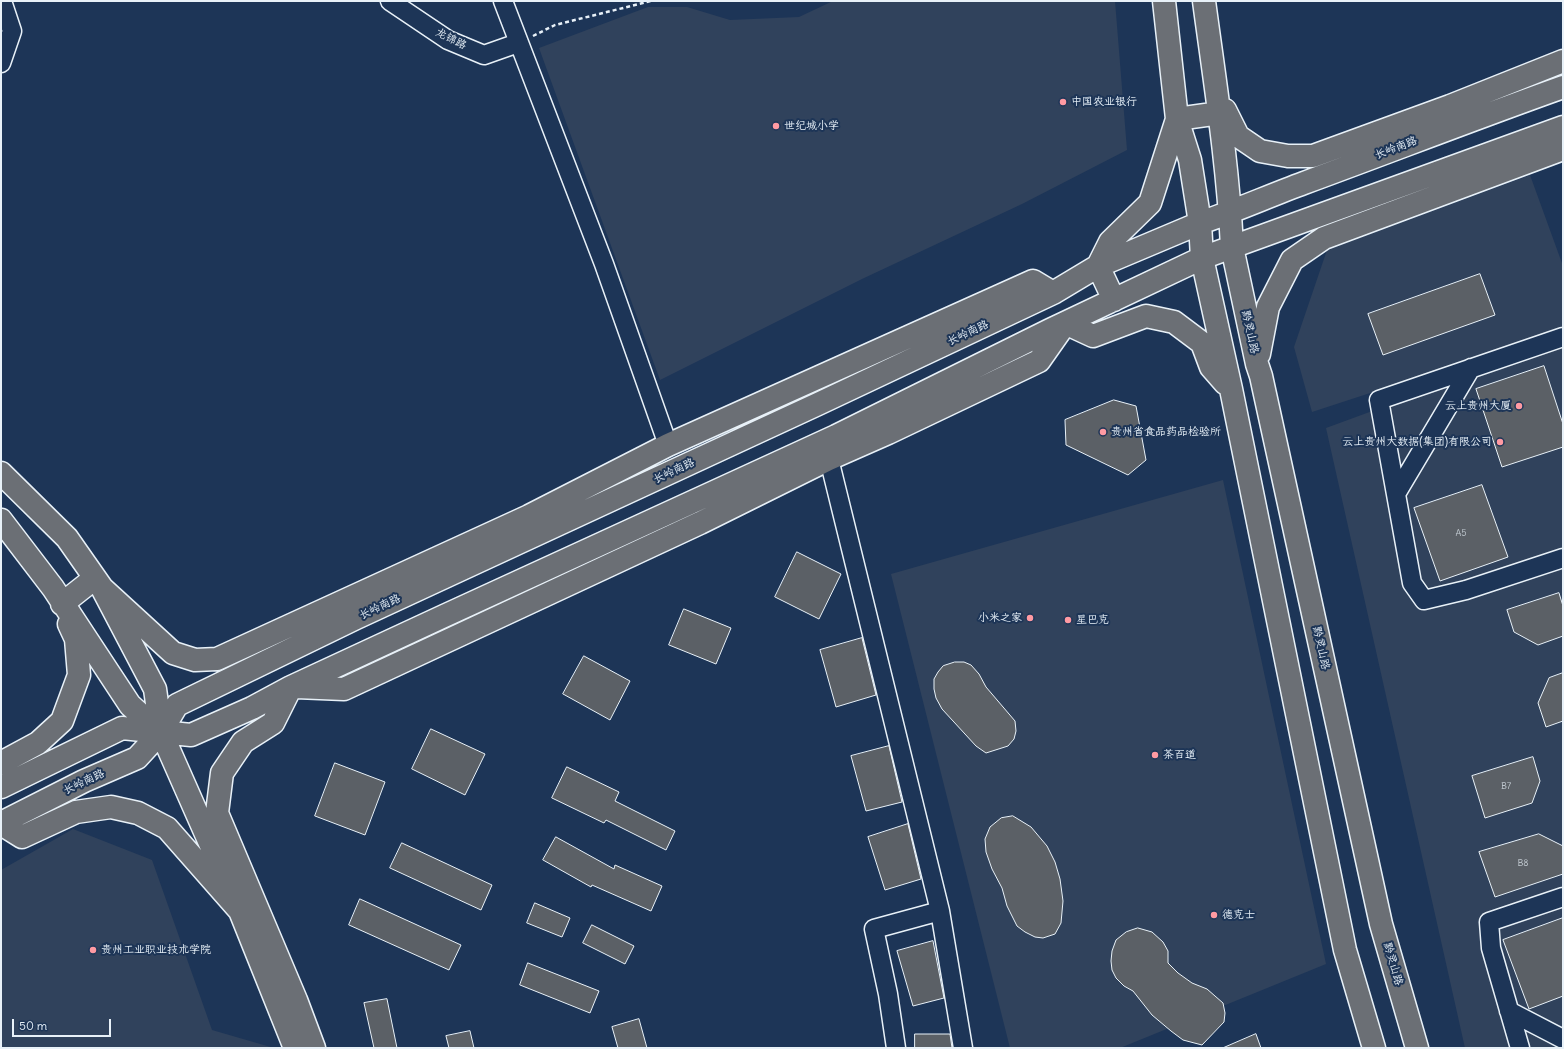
<!DOCTYPE html>
<meta charset="utf-8">
<style>
body{margin:0}
#map{position:relative;width:1564px;height:1049px;overflow:hidden;background:#1d3557;font-family:Delius,sans-serif}
canvas{display:block}
.frame{position:absolute;inset:0;border:2px solid #e8f1f8;pointer-events:none}
.scale{position:absolute;left:12px;top:1019px;width:99px;height:18px;box-sizing:border-box;border:2px solid #e8f1f8;border-top:0;padding-left:5px;font-size:12px;line-height:14px;white-space:nowrap;color:#e8f1f8;-webkit-text-stroke:3px #1d3557;paint-order:stroke}
</style>
<div id="map">
<canvas width="1564" height="1049"></canvas>
<div class="frame"></div>
<div class="scale">50 m</div>
</div>
<script>
const g = document.querySelector('canvas').getContext('2d');
g.lineJoin = 'round';
function fillPath(path, color) {
  g.fillStyle = color;
  g.fill(path, 'evenodd');
}
function stroke(path, color, width, dash) {
  g.strokeStyle = color;
  g.lineWidth = width;
  g.lineCap = dash ? 'butt' : 'round';
  g.setLineDash(dash || []);
  g.stroke(path);
}
function label(font, color, halo, rows, align = 'center') {
  g.font = font + ' Delius,"LXGW WenKai TC",sans-serif';
  g.lineWidth = 4;
  g.setLineDash([]);
  g.textBaseline = 'middle';
  g.strokeStyle = halo;
  g.fillStyle = color;
  for (const [text, x, y, turn = 0] of rows) {
    g.save();
    g.translate(x, y);
    g.rotate((+turn || 0) * Math.PI / 180);
    g.textAlign = isNaN(turn) ? turn : align;
    if (halo) g.strokeText(text, 0, 0);
    g.fillText(text, 0, 0);
    g.restore();
  }
}
fillPath(new Path2D(`
 M833,1H1115L1127,150L1022,204L862,279L660,380L539,48L648,7H687L730,20L799,17Z
 M1530,175L1563,266V330L1312,412L1294,347L1327,250Z
 M1563,341V1048H1465L1326,428Z
 M1223,480L1326,964L1120,1048H1010L891,574Z
 M73,829L152,860L212,1030L274,1048H1V870Z`), '#30425c');
const building = new Path2D(`
 M1480,274L1495,315L1383,355L1368,314Z
 M1544,366L1563,424V447L1502,467L1476,389Z
 M1114,400L1136,406L1146,460L1128,475L1066,445L1065,420Z
 M1482,485L1508,557L1440,581L1414,508Z
 M797,552L841,574L819,619L775,597Z
 M1559,593L1563,606V636L1538,645L1514,632L1507,610Z
 M684,609L731,628L716,664L669,645Z
 M862,638L876,695L836,707L820,650Z
 M584,656L630,681L610,720L563,694Z
 M955,662H964L971,665L979,674L986,687L1015,721L1016,731L1014,739L1008,746L986,753L976,746L942,709L936,698L934,689V679L938,672L943,666Z
 M1563,673V721L1546,727L1538,703L1549,678Z
 M431,729L485,754L465,795L412,769Z
 M889,746L902,802L866,811L851,756Z
 M1533,757L1540,781L1532,803L1485,818L1472,776Z
 M335,763L385,782L365,835L315,816Z
 M567,767L619,792L615,801L675,831L666,850L606,820L604,823L552,798Z
 M1013,816L1031,827L1047,846L1055,862L1060,879L1063,901L1061,923L1055,934L1043,938L1035,937L1025,932L1017,926L1007,906L1002,888L992,869L986,852L985,839L990,827L1001,818Z
 M908,824L921,879L885,890L868,837Z
 M1539,834L1563,846V874L1495,897L1479,852Z
 M556,837L614,869L615,865L662,886L651,911L592,885L591,887L543,860Z
 M402,843L492,885L481,910L390,868Z
 M360,899L461,945L449,970L349,925Z
 M535,903L570,918L562,937L527,923Z
 M1563,918V996L1529,1009L1503,940Z
 M592,925L634,946L625,964L583,943Z
 M1138,928L1152,932L1163,942L1168,951V963L1178,973L1192,983L1207,989L1223,1003L1225,1013L1224,1022L1202,1045L1183,1040L1171,1031L1152,1015L1133,991L1124,986L1116,978L1112,970L1111,961L1112,951L1116,940L1126,932Z
 M933,941L944,998L913,1006L897,951Z
 M528,963L599,991L590,1013L520,985Z
 M387,999L397,1048H374L364,1003Z
 M639,1019L647,1048H618L612,1027Z
 M470,1031L474,1048H449L446,1036Z
 M915,1034H950L952,1048H915Z
 M1256,1034L1261,1048H1223Z`);
fillPath(building, '#5b6066');
stroke(building, '#e8f1f8', 1);
const minor = new Path2D(`
 M390,1L448,40L484,55L518,43
 M503,1L604,264L668,445
 M1,63L12,31L2,1
 M1563,337L1379,400L1412,583L1424,600L1466,590L1563,558
 M829,459L940,911L963,1048
 M1396,494L1471,368
 M1509,1011L1563,1039
 M896,1048L888,994L874,929L940,911
 M1520,1048L1491,948L1489,922L1563,897`);
const major = new Path2D(`
 M1204,1C1215,83 1228,164 1232,247L1202,258L1200,223C1235,211 1269,196 1304,183C1391,151 1476,118 1563,87
 M1225,110L1238,136L1260,151L1288,156H1313L1450,106L1563,61
 M1177,119L1220,113
 M1098,266L1110,242L1150,203L1177,119
 M1098,266L1114,300
 M1065,323L1093,336L1146,316L1174,322L1202,343L1211,367L1225,383
 M1259,354L1268,307L1292,260L1324,238L1563,149
 M1,473L67,538L102,588L155,689L161,732L240,911
 M1,520L53,588L130,705L162,734
 M102,588L173,653L195,660L217,659L529,516L668,445L1033,281L1053,293
 M62,604L95,578
 M291,687L273,723L243,742L222,773L217,813L296,1000L314,1048
 M296,687L344,689L700,523L829,459L888,433L1039,361L1065,324
 M1,763L38,743L62,721L79,675L76,639L69,624
 M1,787L122,728L191,735L252,708L291,687L444,616L836,436L1050,330L1202,258L1231,389L1345,950L1374,1048
 M1,823L84,781L137,758L161,732L177,705L356,618L818,404L1053,293L1098,266L1200,223L1190,160L1177,119L1164,1
 M1,824L22,837L76,812L111,807L138,813L167,828L240,911L295,1048
 M1417,1048L1381,924L1261,376L1257,364L1232,247L1563,127`);
stroke(minor, '#e8f1f8', 21);
stroke(major, '#e8f1f8', 25);
stroke(new Path2D(`
 M533,36L555,25L651,1`), '#e8f1f8', 2.5, [4, 3]);
stroke(minor, '#1d3557', 18);
stroke(major, '#6b6f75', 22);
for (const [x, y, r, color] of [
 [1063,102,4,"#ff9aa2"],
 [776,126,4,"#ff9aa2"],
 [1519,406,4,"#ff9aa2"],
 [1103,432,4,"#ff9aa2"],
 [1500,442,4,"#ff9aa2"],
 [1030,618,4,"#ff9aa2"],
 [1068,620,4,"#ff9aa2"],
 [1155,755,4,"#ff9aa2"],
 [1214,915,4,"#ff9aa2"],
 [93,950,4,"#ff9aa2"]
]) {
  const dot = new Path2D();
  dot.arc(x, y, r, 0, 2 * Math.PI);
  g.fillStyle = color;
  g.fill(dot);
  stroke(dot, '#1d3557', 1.5);
}
label('9px', '#c5cdd4', null, [
 ["A5",1461,533],
 ["B7",1506,786],
 ["B8",1523,863]
]);
label('11px', '#e8f1f8', '#1d3557', [
 ["龙锦路",451,39,27],
 ["长岭南路",1396,148,-21],
 ["黔灵山路",1250,332,78],
 ["长岭南路",968,333,-25],
 ["长岭南路",674,471,-25],
 ["长岭南路",380,607,-25],
 ["黔灵山路",1321,648,78],
 ["长岭南路",84,782,-25],
 ["黔灵山路",1393,964,74]
]);
label('11px', '#e8f1f8', '#1d3557', [
 ["中国农业银行",1071,102],
 ["世纪城小学",784,126],
 ["云上贵州大厦",1511,406,"right"],
 ["贵州省食品药品检验所",1111,432],
 ["云上贵州大数据(集团)有限公司",1492,442,"right"],
 ["小米之家",1022,618,"right"],
 ["星巴克",1076,620],
 ["茶百道",1163,755],
 ["德克士",1222,915],
 ["贵州工业职业技术学院",101,950]
], 'left');
</script>
